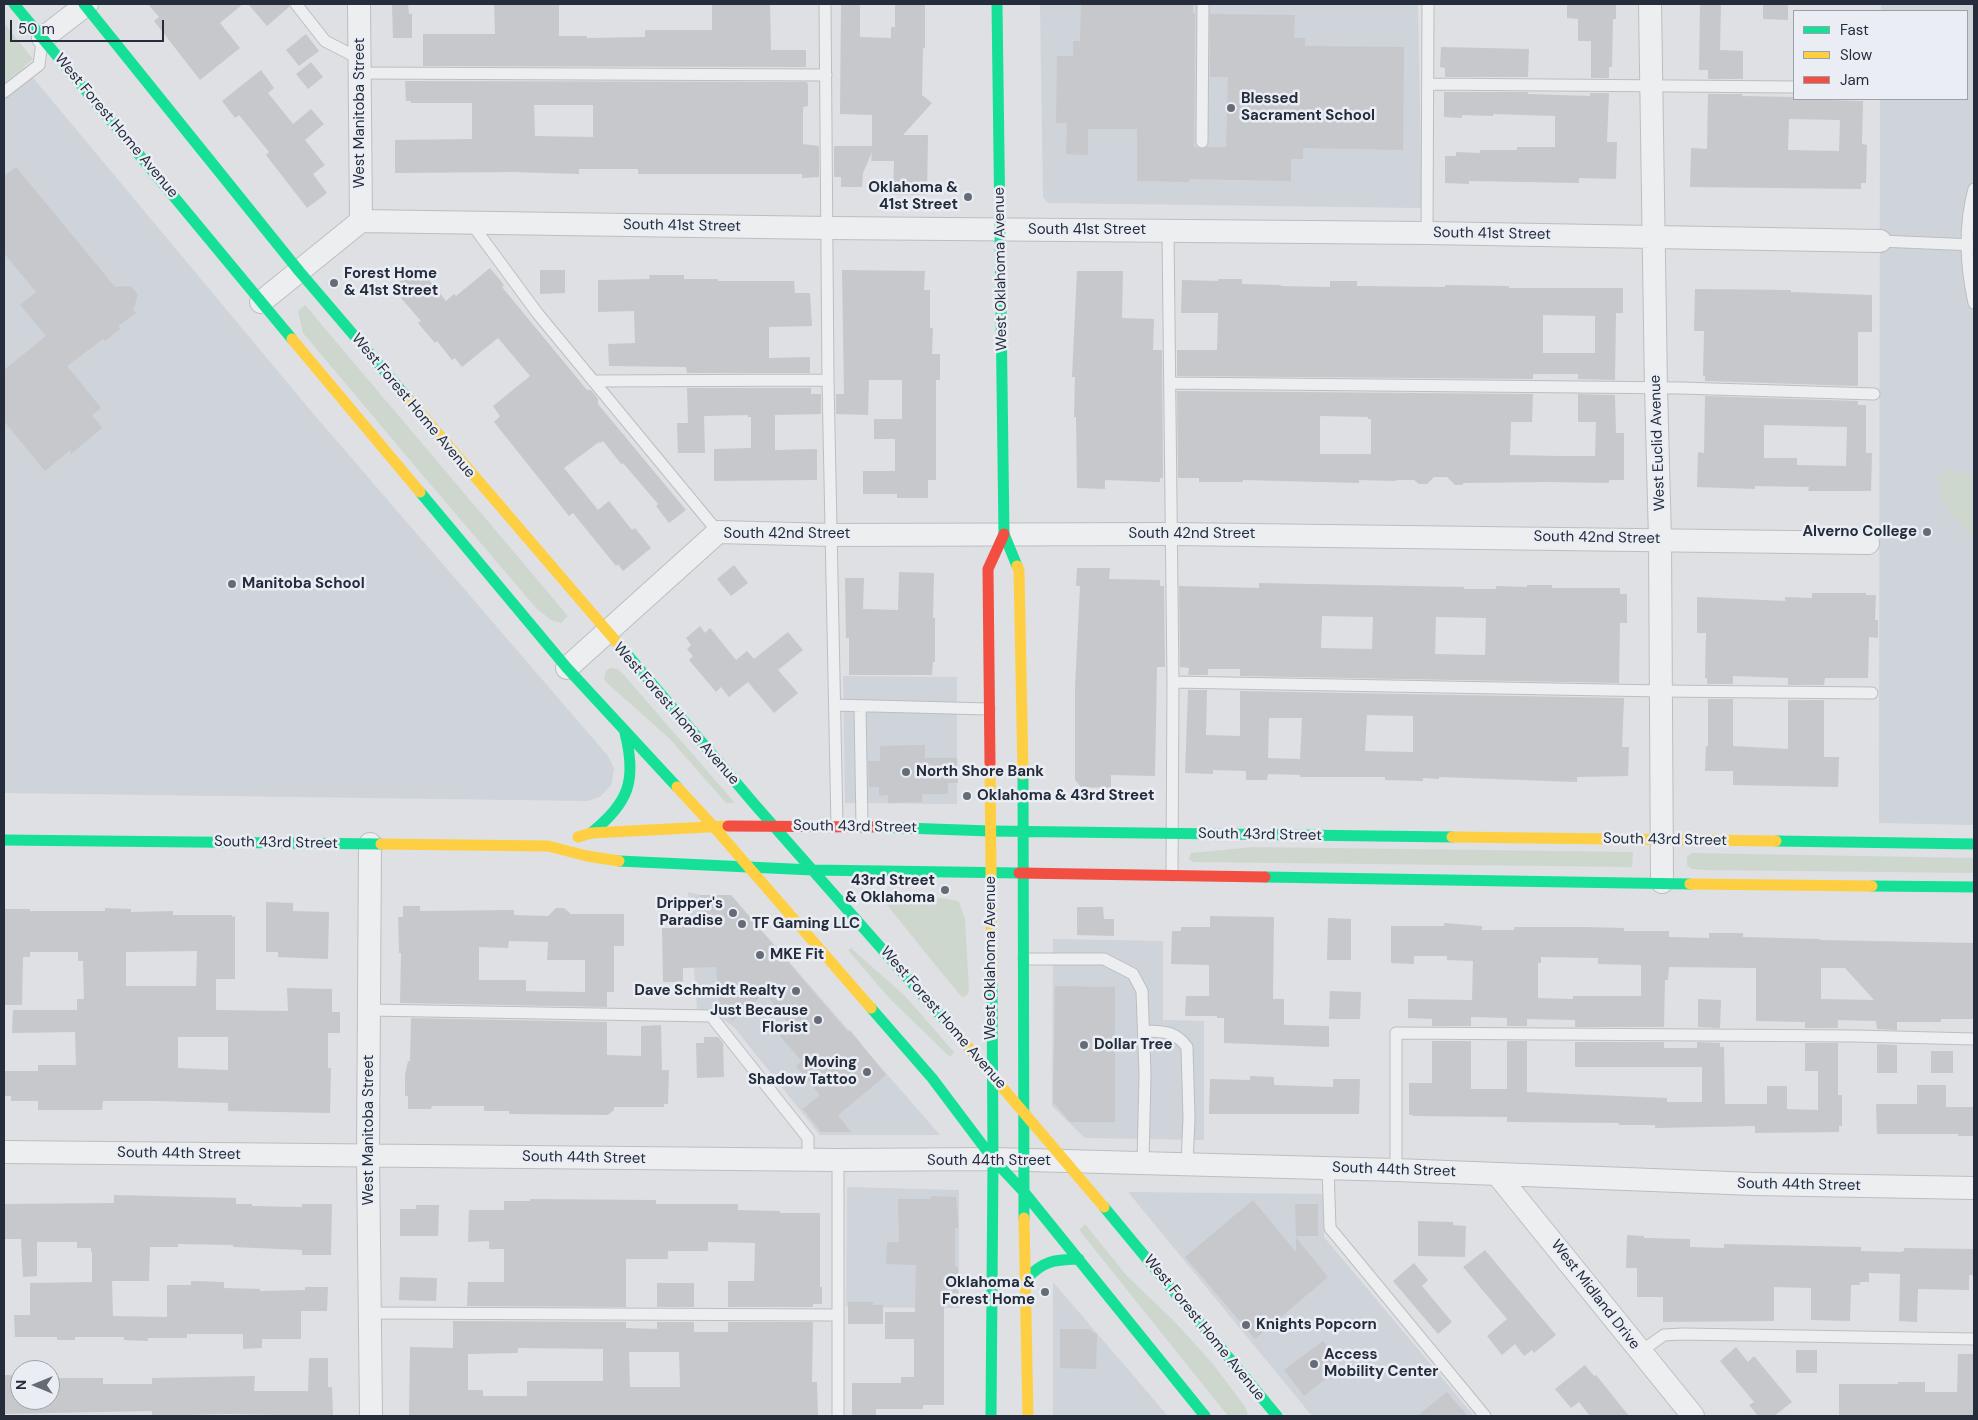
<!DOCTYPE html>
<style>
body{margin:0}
#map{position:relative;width:1978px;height:1420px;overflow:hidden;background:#dee0e3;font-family:"DM Sans",sans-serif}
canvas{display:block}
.frame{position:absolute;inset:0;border:5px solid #252d3c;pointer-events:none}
.legend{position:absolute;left:1793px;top:10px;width:175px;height:90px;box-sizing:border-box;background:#eaeef4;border:1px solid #9ba1aa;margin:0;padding:6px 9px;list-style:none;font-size:15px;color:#252d3c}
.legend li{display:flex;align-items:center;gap:10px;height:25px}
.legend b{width:25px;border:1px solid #9ba1aa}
.north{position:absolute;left:10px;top:1360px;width:50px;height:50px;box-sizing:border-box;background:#eaeef4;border:1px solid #9ba1aa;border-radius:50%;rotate:270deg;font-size:14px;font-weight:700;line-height:20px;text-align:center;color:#252d3c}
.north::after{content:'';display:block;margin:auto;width:18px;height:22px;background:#666c76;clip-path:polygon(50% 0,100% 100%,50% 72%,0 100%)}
.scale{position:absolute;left:10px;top:20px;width:154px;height:22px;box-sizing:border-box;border:2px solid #252d3c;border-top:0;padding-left:6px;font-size:15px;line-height:18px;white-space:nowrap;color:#252d3c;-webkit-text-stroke:4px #eaeef4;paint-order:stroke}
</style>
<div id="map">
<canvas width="1978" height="1420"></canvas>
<div class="frame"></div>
<ul class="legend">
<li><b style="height:6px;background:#16e098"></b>Fast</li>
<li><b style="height:6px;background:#ffcf43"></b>Slow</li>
<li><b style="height:6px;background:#f24e42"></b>Jam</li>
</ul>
<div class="north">N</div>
<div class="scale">50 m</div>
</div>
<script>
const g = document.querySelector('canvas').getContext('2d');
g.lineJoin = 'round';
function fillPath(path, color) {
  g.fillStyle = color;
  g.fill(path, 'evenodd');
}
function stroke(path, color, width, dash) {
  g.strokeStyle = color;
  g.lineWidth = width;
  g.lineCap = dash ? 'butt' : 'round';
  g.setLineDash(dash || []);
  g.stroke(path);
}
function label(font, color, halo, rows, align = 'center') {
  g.font = font + ' "DM Sans",sans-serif';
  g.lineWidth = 5;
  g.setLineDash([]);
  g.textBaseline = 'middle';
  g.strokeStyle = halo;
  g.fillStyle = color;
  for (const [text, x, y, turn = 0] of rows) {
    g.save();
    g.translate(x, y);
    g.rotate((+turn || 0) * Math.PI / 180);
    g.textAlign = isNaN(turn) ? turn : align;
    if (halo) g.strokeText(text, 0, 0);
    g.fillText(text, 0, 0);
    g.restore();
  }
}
fillPath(new Path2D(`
 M1040,4H1418L1422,208L1048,203L1043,197Z
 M1881,4H1974V825L1879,823L1880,99H1967V11H1881Z
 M24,67L311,411L608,756L614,768L613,776L611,785L600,797L588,801L4,793V83Z
 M843,676L957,677V804L845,803Z
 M688,892L700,895H731L940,1135H820L734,1027L711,1011L697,1010Z
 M1053,939L1163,941V1020L1204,1021V1140L1085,1138L1052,1106Z
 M847,1187L959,1190V1308L846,1307Z
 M1128,1192L1325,1194L1324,1237L1474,1416H1312Z
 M1053,1282L1168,1416H1053Z`), '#cfd3da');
fillPath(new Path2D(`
 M4,23L33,59L4,83Z
 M305,305L568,616L561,623L551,620L537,609L425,478L303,333L298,311Z
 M1946,469L1974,476V539C1955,513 1941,514 1938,477Z
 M610,668L618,669L624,675L735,803H726L669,738L607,683L604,679L606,671Z
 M1253,847L1633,852L1632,867L1193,862L1189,859L1191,853Z
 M1692,853L1974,858V873L1706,870L1692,869L1687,865V857Z
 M882,899C904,899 939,894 959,902L965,919L969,990L967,995L963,997L959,994Z
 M851,948L905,996L954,1052L950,1057L890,999L848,950Z
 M1085,1224L1127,1276L1174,1321L1213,1364L1246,1408L1248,1416H1228L1079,1230Z`), '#ced7ce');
fillPath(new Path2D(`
 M148,4H243L220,23L240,48L200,80L154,21L159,17Z
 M248,4H289V7L267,26Z
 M392,4H408L409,14H412V38H393Z
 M494,4H559V36H587V38L645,37V30H712V4H770L771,50H806V67L423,66V34H495Z
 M841,4H860V37L891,38V27H895V4H925V48H923L922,95L932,103L903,135H928L927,195H893L894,161H871L872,152L863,173L862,187H841V177H834V146H872V115L840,114Z
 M1081,4H1193V13H1195L1194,147L1201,149L1207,147H1226L1228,77H1210V14L1295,15L1294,38H1305V46L1404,47L1403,150L1303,148V159H1291V181L1189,179V182L1137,181V129H1088V155L1066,154L1067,123H1056L1057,56H1073V41H1080Z
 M1567,4H1616V19H1613L1612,67H1609V78H1591V41H1578V19L1567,18Z
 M1700,4H1721L1720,50L1743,51V79H1708V70H1699Z
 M1763,4H1788V20L1763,19Z
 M306,34L319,51L299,66L286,50Z
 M1441,47L1529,49L1528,77H1445V68L1440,67Z
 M311,62L323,77L308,89L296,74Z
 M261,70L274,88L268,93L293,124L311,109L324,124L305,140L325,165L313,174L327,193L307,208L266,155L269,152L239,115L235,118L222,101Z
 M405,81L807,82L808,85V106L803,107V144L819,146V177L802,178V174H638V169H579V174L513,172L395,173V140L472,139V103H411V101H406ZM534,105H593V137L535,136Z
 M1444,92H1528V94L1590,96V93H1609L1607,142H1617L1616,179L1579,178V183L1469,181V184L1445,183V156H1456V152L1480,153V150H1517V147H1555V116L1493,114V116L1462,115V118L1444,117Z
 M1708,94H1742V96L1794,97V99L1863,101L1862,144L1867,145L1866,183H1861V189L1690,187L1691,148L1707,149ZM1789,119L1840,120L1839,151L1788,150Z
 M16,167L115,287L126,286L132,287L138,295L133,310L136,313L118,326L120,329L105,341L103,339L67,366L101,408L92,415L102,428L71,454L70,450L45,471L4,421V370L46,336L20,305L36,292L4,253V176Z
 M418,266L446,301L454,294L456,296L490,268L504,285L502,287L587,390H591L598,399V404L686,510L669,523L656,506L658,504L623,463L622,465L603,441L600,443L599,442L564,468L598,510L609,501L632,530L635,528L651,548L623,571L618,564L616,566L573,513L569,516L494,422L500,416L493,406L530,376L498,338L462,367L455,358L452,360L437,341L435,343L418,323L421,321L401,298L404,295L396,285Z
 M540,270H565V293L540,294Z
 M842,270L925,271L924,290H930V328H933L932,354H940V380H936V480H928V498H897V494H863V471H895V439H874V419H902V380H869L868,415L836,414V394H844Z
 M1077,271H1123L1122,318L1154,319L1153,350H1162L1163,478H1160V482L1105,480V489L1077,488L1076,417H1074L1075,377H1072Z
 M649,275H684V279H718V281H794L795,293H810L812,326L769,327V358L810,357V373H687L686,367L609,366L608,344L635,343L634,311L598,312V280L650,279Z
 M1218,279H1242V284L1281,285V286L1330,287V281H1357V286L1445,287V285L1509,286V288H1623V313H1616L1615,380L1578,379V374H1533V379L1177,376V350H1217L1218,313H1181L1182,280L1218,281ZM1543,315L1595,316V353H1543Z
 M1695,289L1791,290V292L1872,295V332H1858V386L1705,381V376H1703L1704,331H1694Z
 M687,388H811V394H821V414L775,415V450L817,449V480L714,481V449L751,448V417H748V415L704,416L705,453H678L677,423H688Z
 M1177,391L1533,394L1532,422H1511L1510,455L1560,456H1595L1596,422H1578V394L1615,395L1616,433H1624V480H1609V483L1547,482L1464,483L1462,485H1455L1447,477H1434L1427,484H1419L1414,480H1397L1395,481L1359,480V483L1243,480V482H1199V478H1178ZM1320,416L1368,417V419H1371V454H1320Z
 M1705,396L1858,401V405H1866V453H1872L1871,491H1808L1809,487L1755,486V489L1697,487L1698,452L1704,453ZM1764,425L1847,427L1846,466L1797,465V458H1764Z
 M734,565L748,583L731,596L717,579Z
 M1077,568H1110L1109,579L1160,580V586H1164L1165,667H1157L1155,776L1111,775V788L1081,787L1075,780V687L1080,586H1076Z
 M899,572L934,573L933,618H935V662H933L932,675H849V638H846L845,578H864L863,609L898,610Z
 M1259,583L1464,587V589H1496V586L1527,587V585H1552V588H1620V594H1627V623H1620L1619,683L1240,676V669H1208V675H1188L1189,668L1180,667L1179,586L1259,588ZM1322,616L1373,617L1372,649L1321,648ZM1436,617L1486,618L1485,655L1435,654Z
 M1812,593H1866V595H1876L1875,620H1878V638L1869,637L1868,678H1825L1824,685H1788V678L1733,676V684H1707V678H1705L1706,633H1697V597L1785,601V597L1812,598Z
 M700,626L705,633L710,628L736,660L747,651L754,659L788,632L803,650L778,670L798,693L774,713L748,682L729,697L721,687L716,692L689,660L693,656L687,649L691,645L686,638Z
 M1188,690H1207L1206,735L1240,736V691L1624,698L1622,747H1629L1628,776L1577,777V782L1439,777V779L1423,778V781L1385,780V777H1300V775L1268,774L1267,780H1246V771L1213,770V774L1185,773ZM1367,715L1413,716V752L1365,751ZM1269,718H1302L1300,759L1268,758Z
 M1708,699H1733V746L1788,749V700H1824V757H1839L1838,787L1733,785V771H1705L1706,746H1708Z
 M925,745V758H957L958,783H948V794H922V802L888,803V795L879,796V787H869L868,761H880V746Z
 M700,895H731L848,1032L850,1030L886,1075L838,1115L851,1132H821L803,1109L820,1095L796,1066L802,1061L778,1034L789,1024L765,993L732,1021L720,1007L716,967L683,968V982H663L662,928H671V917H699Z
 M266,902L293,903V911L329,912L328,959L278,957V952H266Z
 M403,906H420V911L514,910V915L548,916L556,908H564L571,914H624V946H614V992H607V1007L400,1003L401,953H399L398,917H403ZM509,941L548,942L547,960H585V992L526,991V980H479V947L508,948Z
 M1077,907H1103L1104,919H1114V936L1077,935Z
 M105,908L131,909V912L173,911V915H232V917L235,916V979H216V1010L288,1011L287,988L332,989V1012H340V1033H328V1068H331L330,1113L228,1111V1103L156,1101H103L102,1110H38V1101H11V1096H4V1071H38V1065H76L75,1032L12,1033L13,1010H77V999H84L83,961H78V952H30V957H23L22,1005H4V909H30V911H105ZM197,951L196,986H126V952ZM178,1037H228V1070L178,1068Z
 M1210,916L1274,917L1273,999H1284V1024L1285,1025L1329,1026V1047L1224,1043V1018H1217V1016H1185L1186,996H1209V965L1171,964L1172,931H1181V927H1210Z
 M1328,918L1351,919V960H1327Z
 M1444,923L1482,926V930H1514V927H1586L1624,928V931H1669V937L1709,938V933H1743V937L1820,939V940L1974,943V1019H1941V1022H1897V1030L1877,1029L1876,1021L1838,1020V1028H1805V1022L1756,1021V968L1669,967L1668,980H1665L1664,1027H1575V1020H1573L1527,1019V1026H1507V1018L1471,1017V1026H1432V1019L1408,1018V999L1472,1000L1473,961L1447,960V956H1414V964L1391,963V926H1444ZM1541,957L1598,958V964L1641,965V996H1573V999L1538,998V963H1541ZM1821,968H1845L1874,1000L1821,999Z
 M1055,986L1115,987V1122H1070L1053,1102Z
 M1330,991L1361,992L1360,1019H1329Z
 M1698,999L1721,1000L1720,1028L1698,1027Z
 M411,1018L607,1022V1055L641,1056V1026L661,1025L662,1070H669L668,1104H664V1107H614V1110L608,1115L509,1114V1111H484V1106H432L431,1109H408V1096H405V1075L408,1061H410Z
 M704,1037H718L723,1043L724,1077L697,1078L696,1043H704Z
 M1432,1041H1471V1089H1507V1041H1527V1092L1667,1098V1102H1702V1067H1575V1042H1664V1048H1697V1042L1720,1043V1047H1724L1725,1104H1767V1086H1787V1109L1818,1110V1071H1805V1043H1838V1095H1842V1126H1839V1132L1755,1133V1126L1655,1128V1125H1619V1123L1507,1122V1117L1413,1116V1115H1409V1083H1432Z
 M1877,1044L1897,1045V1073H1877Z
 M1931,1051H1953V1073H1931Z
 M1250,1076L1274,1077V1085L1333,1087V1079H1360L1359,1114H1209L1210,1079L1250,1080Z
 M1917,1085H1946V1107H1974V1136H1958V1134H1877L1876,1104H1917Z
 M114,1195L236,1198V1204H252V1206L302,1207V1204H332L331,1255H302V1250L233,1247V1245L178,1244V1247H150L149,1281H112L113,1316L167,1317V1285H191V1281L224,1282V1288L260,1289V1291L305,1290V1287H328L327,1311H301V1339H262V1348L243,1349V1334H187V1338H148V1341L124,1340V1337H75V1340H57V1337H15L14,1315H30V1283L92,1282V1252H91V1248H77V1242H37V1276L23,1277L21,1239H4V1204L114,1203Z
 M931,1196L956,1197L958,1219V1228H955V1266L958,1267V1303H944V1405H923V1409H876V1415L852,1416V1383H901V1377H914V1339H885V1312H915L916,1265L886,1264L887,1242H899L898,1199H931Z
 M530,1199L656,1200V1204H738V1210L780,1211V1213H820V1287H822V1304H813V1307H728V1281H754L755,1243L708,1242V1251H668V1259H626V1307L467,1306L468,1282H504V1249H489V1241L468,1242L469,1210H504V1201H530Z
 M1253,1200L1296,1252V1238L1328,1277L1255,1339L1185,1257Z
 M1295,1204H1318V1236H1296Z
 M416,1205H439L438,1236H400V1209H416Z
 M1418,1221L1453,1222V1225L1466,1226L1465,1257L1418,1256Z
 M1627,1235L1644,1236V1238L1690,1239V1247L1724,1248V1244L1861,1247V1251L1900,1252L1904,1251V1248L1974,1249V1275H1969V1290L1918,1289L1917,1322L1899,1321L1900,1274L1869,1273V1282H1860V1285H1851L1850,1321L1811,1320V1288L1774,1287V1321L1663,1322V1297H1637V1268H1626Z
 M1485,1250L1556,1335L1534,1353L1532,1350L1524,1356L1515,1344L1502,1355L1487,1336L1507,1319L1463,1267Z
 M1414,1263L1428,1280L1422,1286L1452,1322L1438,1334L1393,1281Z
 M400,1277L437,1278L436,1301L399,1300Z
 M657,1283H694V1307H657Z
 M848,1302H873V1305H883V1324H848Z
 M453,1321L626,1322V1328L657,1329V1322H694V1332H728V1322H813L812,1382H817L818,1416H409L410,1347L453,1348ZM518,1348L603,1349V1381H527V1396H483V1390H468V1354L518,1353ZM629,1352H679L680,1387H630Z
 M1060,1329H1089L1097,1335L1096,1369L1060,1368Z
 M1323,1341L1335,1356L1331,1359L1339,1368L1304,1396L1284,1370Z
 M1736,1347L1748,1362L1754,1356L1792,1402L1774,1416H1758L1749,1405L1754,1402L1720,1361Z
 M1796,1350H1817V1373H1796Z
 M1958,1354H1974V1416H1839V1384H1898V1382H1925V1392H1957Z
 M309,1358H328V1387H332L333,1416L227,1414L152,1416V1411L4,1414V1375H20V1400H50V1375H54V1378H103V1384H152V1378L255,1376L254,1391H308Z
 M1585,1365L1594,1376L1596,1375L1629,1416H1590L1579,1402L1571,1408L1555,1389Z
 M1447,1392L1468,1416H1417Z`), '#c6c8cb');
const lane = new Path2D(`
 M296,4L325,41L360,59
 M825,4L828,380L837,826
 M360,73L826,75
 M1428,84L1794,87
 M4,92L39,65L42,42
 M1202,142L1203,4
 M1974,189C1964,226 1966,267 1974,303
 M471,223L538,314L718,532
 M1168,231L1173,682L1172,875
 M1427,233L1428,4
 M1880,241L1974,245
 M593,381L828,380
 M1171,383L1681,388L1874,394
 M1173,682L1661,691L1872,693
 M835,705L989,709
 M860,706L862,826
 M1024,959H1104L1133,974L1142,991L1145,1074L1143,1163
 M369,1010L711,1016L808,1138V1160
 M1144,1031C1163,1032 1174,1030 1187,1047L1189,1118L1187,1164
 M838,1160V1416
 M1328,1168L1330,1228L1485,1416
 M1396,1170V1033L1855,1036L1974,1039
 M371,1313L838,1315
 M1640,1352L1664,1335L1683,1334L1974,1339`);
const street = new Path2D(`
 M359,4L361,221
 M1650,4L1656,388L1660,539L1662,882
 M43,38L87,4
 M261,302L361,221L828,228L1427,233L1880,241
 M567,668L718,532L832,535L1172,534L1868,543
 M370,844L368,1155L371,1416
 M4,1152L838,1160L993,1159L1396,1170L1754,1184L1974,1188
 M1497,1174L1693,1416`);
stroke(lane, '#bcbec1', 13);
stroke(street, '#bcbec1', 24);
stroke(lane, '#edeef0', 11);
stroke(street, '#edeef0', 22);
stroke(new Path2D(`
 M14,4L292,339
 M84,4L299,271L410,401
 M997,4L1004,534L1017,566
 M420,492L567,668L677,787
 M620,646L756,806L956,1033
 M1023,774L1024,1218
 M876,827L990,831L1452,837
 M591,833C629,803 637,780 625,733
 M4,840L381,844
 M1776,841L1974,844
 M619,861L813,870L1019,873
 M1265,877L1690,884
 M1872,886L1974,887
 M871,1008L932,1078L993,1159L1024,1192L1205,1416
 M1104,1207L1277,1416
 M1026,1279C1044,1260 1054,1260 1079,1259
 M991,1416L993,1159L992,983`), '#16e098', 11);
stroke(new Path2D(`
 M292,339L420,492
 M410,401L620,646
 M1017,566L1019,570L1023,774
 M990,763L992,983
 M677,787L713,826L871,1008
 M578,837L591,833L728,826
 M1452,837L1776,841
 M381,844L548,846L587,856L619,861
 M1690,884L1872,886
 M956,1033L1104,1207
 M1024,1218L1028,1416`), '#ffcf43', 11);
stroke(new Path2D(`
 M990,763L988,569L1004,534
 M728,826L876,827
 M1019,873L1265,877`), '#f24e42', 11);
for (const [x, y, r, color] of [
 [1231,108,5,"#666c76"],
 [968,197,5,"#666c76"],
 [334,283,5,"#666c76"],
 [1927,532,5,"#666c76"],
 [232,584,5,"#666c76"],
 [906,772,5,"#666c76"],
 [967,796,5,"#666c76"],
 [945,890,5,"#666c76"],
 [733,913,5,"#666c76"],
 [742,924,5,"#666c76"],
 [760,955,5,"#666c76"],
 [796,991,5,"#666c76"],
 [818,1020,5,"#666c76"],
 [1084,1045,5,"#666c76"],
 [867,1072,5,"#666c76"],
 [1045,1292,5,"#666c76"],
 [1246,1325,5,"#666c76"],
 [1314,1364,5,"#666c76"]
]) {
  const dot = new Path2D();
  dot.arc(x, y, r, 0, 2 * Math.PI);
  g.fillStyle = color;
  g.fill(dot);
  stroke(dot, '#eaeef4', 2);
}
label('bold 15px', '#252d3c', '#eaeef4', [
 ["Blessed",1241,99],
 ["Sacrament School",1241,116],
 ["Oklahoma &",958,188,"right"],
 ["41st Street",958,205,"right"],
 ["Forest Home",344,274],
 ["& 41st Street",344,291],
 ["Alverno College",1917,532,"right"],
 ["Manitoba School",242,584],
 ["North Shore Bank",916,772],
 ["Oklahoma & 43rd Street",977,796],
 ["43rd Street",935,881,"right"],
 ["& Oklahoma",935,898,"right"],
 ["Dripper's",723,904,"right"],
 ["Paradise",723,921,"right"],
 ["TF Gaming LLC",752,924],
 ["MKE Fit",770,955],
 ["Dave Schmidt Realty",786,991,"right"],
 ["Just Because",808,1011,"right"],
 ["Florist",808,1028,"right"],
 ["Dollar Tree",1094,1045],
 ["Moving",857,1063,"right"],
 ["Shadow Tattoo",857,1080,"right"],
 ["Oklahoma &",1035,1283,"right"],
 ["Forest Home",1035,1300,"right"],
 ["Knights Popcorn",1256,1325],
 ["Access",1324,1355],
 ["Mobility Center",1324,1372]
], 'left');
label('15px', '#252d3c', '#eaeef4', [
 ["West Manitoba Street",360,113,-90],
 ["West Forest Home Avenue",116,126,50],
 ["South 41st Street",682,226,1],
 ["South 41st Street",1087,230],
 ["South 41st Street",1492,234,1],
 ["West Oklahoma Avenue",1001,269,-91],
 ["West Forest Home Avenue",413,406,50],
 ["West Euclid Avenue",1658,443,-92],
 ["South 42nd Street",787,534],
 ["South 42nd Street",1192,534],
 ["South 42nd Street",1597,538,1],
 ["West Forest Home Avenue",676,714,49],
 ["South 43rd Street",855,827,1],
 ["South 43rd Street",1260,835,1],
 ["South 43rd Street",1665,840,1],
 ["South 43rd Street",276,843,1],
 ["West Oklahoma Avenue",991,958,-90],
 ["West Forest Home Avenue",943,1018,49],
 ["West Manitoba Street",369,1130,-90],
 ["South 44th Street",179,1154,1],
 ["South 44th Street",584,1158,1],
 ["South 44th Street",989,1161],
 ["South 44th Street",1394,1170,2],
 ["South 44th Street",1799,1185,1],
 ["West Midland Drive",1595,1295,52],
 ["West Forest Home Avenue",1204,1328,51]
]);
</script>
